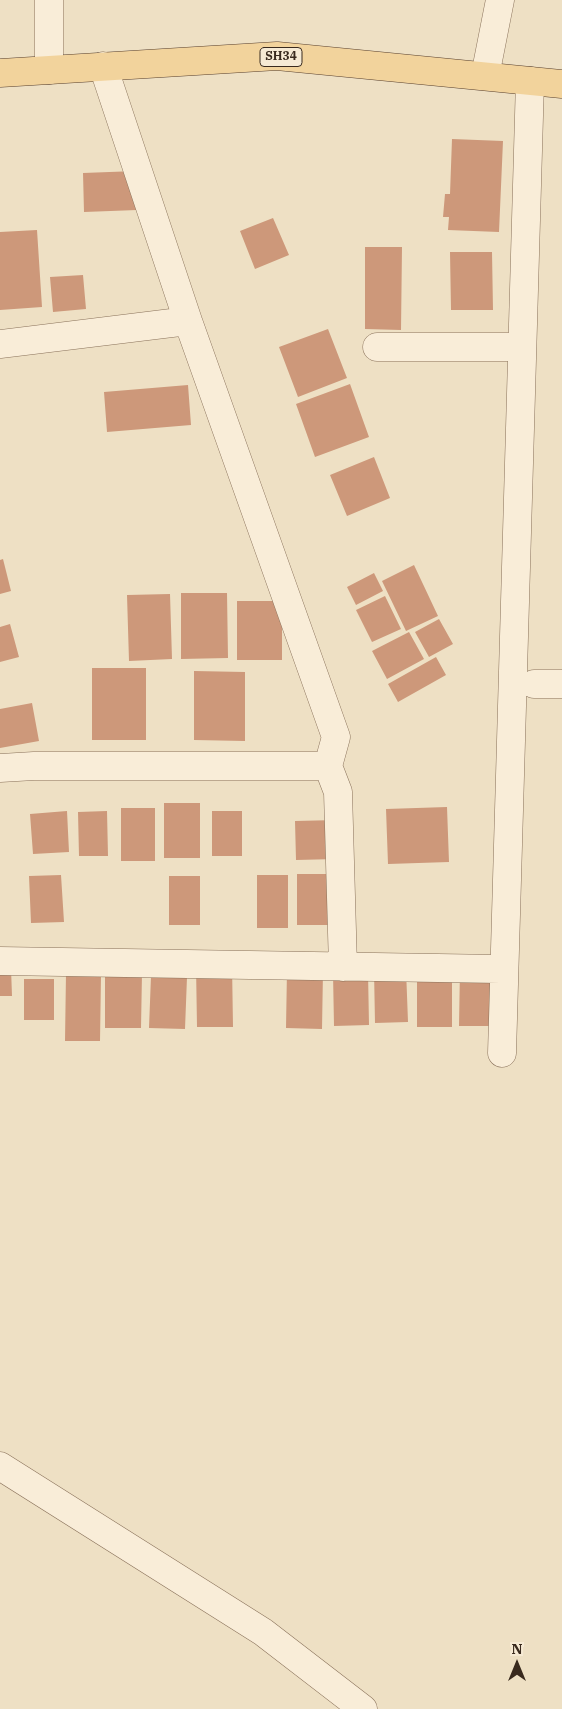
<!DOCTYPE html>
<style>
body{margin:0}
#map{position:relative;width:562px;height:1709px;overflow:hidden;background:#eee0c4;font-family:"IBM Plex Serif",serif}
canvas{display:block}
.north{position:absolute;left:492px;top:1639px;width:50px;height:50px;-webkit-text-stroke:4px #f6ead4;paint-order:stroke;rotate:0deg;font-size:14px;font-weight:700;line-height:20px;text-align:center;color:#392a1e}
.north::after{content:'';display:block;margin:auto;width:18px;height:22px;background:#392a1e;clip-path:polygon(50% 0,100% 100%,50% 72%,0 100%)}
</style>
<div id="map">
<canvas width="562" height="1709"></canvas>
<div class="north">N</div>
</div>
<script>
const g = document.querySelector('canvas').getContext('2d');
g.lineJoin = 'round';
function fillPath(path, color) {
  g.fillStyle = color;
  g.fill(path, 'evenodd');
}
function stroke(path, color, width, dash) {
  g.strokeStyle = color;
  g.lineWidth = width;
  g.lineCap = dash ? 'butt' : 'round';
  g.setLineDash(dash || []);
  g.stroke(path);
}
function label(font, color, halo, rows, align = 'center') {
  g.font = font + ' "IBM Plex Serif",serif';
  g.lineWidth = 5;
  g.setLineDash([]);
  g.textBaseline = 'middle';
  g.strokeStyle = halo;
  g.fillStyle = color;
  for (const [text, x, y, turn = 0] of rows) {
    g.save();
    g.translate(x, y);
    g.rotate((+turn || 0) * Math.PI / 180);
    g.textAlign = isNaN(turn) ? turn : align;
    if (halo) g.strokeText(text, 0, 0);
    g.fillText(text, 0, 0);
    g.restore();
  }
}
fillPath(new Path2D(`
 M452,139L503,141L499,232L448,230L449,217H443L445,194H450Z
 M136,171L137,210L84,212L83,173Z
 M273,218L289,255L255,269L240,231Z
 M37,230L42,307L0,310V232Z
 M365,247H402L401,330L365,329Z
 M450,252H492L493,310H451Z
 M83,275L86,309L53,312L50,277Z
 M328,329L347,378L298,397L279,347Z
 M350,384L369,437L315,457L296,404Z
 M188,385L191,425L107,432L104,392Z
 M374,457L390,498L347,516L330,475Z
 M3,559L11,591L0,594V560Z
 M414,565L438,616L406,631L382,581Z
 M374,573L383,591L356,605L347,587Z
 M181,593H227L228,658L181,659Z
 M170,594L172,659L129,661L127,595Z
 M385,596L401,629L372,642L356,610Z
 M237,601H282V660H237Z
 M439,619L453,644L429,657L415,632Z
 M10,624L19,657L0,662V627Z
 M409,632L424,659L387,679L372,651Z
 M436,657L446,675L398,702L388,684Z
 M92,668H146V740H92Z
 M194,671L245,672V741L194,740Z
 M32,703L39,741L0,748V709Z
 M164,803H200V858H164Z
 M447,807L449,862L388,864L386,809Z
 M121,808H155V861H121Z
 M67,811L69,852L33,854L30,814Z
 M107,811L108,856H79L78,812Z
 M212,811H242V856H212Z
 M337,820V859L296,860L295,821Z
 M297,874H333V925H297Z
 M61,875L64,922L31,923L29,876Z
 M257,875H288V928H257Z
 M169,876H200V925H169Z
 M232,964L233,1027H197L196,965Z
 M11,968L12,996H0V969Z
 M406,969L408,1022L375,1023L374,970Z
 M460,969H500L499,1026H459Z
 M287,970L323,971L322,1029L286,1028Z
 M417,970H452V1027H417Z
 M105,972L142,973L141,1028H105Z
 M368,972L369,1025L334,1026L333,973Z
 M66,973L101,974L100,1041H65Z
 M151,976L187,977L185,1029L149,1028Z
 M24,979H54V1020H24Z`), '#cd987a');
const minor = new Path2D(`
 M49,0V70
 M103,66L188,321L336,737L328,766L338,792L343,967
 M485,76L500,0
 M0,344L188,321
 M377,347H522
 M534,684H562
 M0,768L34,766H328
 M0,961L500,969
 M502,1053L530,81
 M0,1466L263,1632L363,1709`);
const major = new Path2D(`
 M0,73L277,56L562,84`);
stroke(minor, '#89715a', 29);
stroke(major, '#573f2e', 29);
stroke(minor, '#f9edd8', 28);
stroke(major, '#f2d39c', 28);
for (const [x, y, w] of [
 [281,57,42]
]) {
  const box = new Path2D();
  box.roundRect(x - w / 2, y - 9.5, w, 19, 4);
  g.fillStyle = '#f6ead4';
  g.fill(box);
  stroke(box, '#392a1e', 1);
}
label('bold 12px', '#392a1e', null, [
 ["SH34",281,57]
]);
</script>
